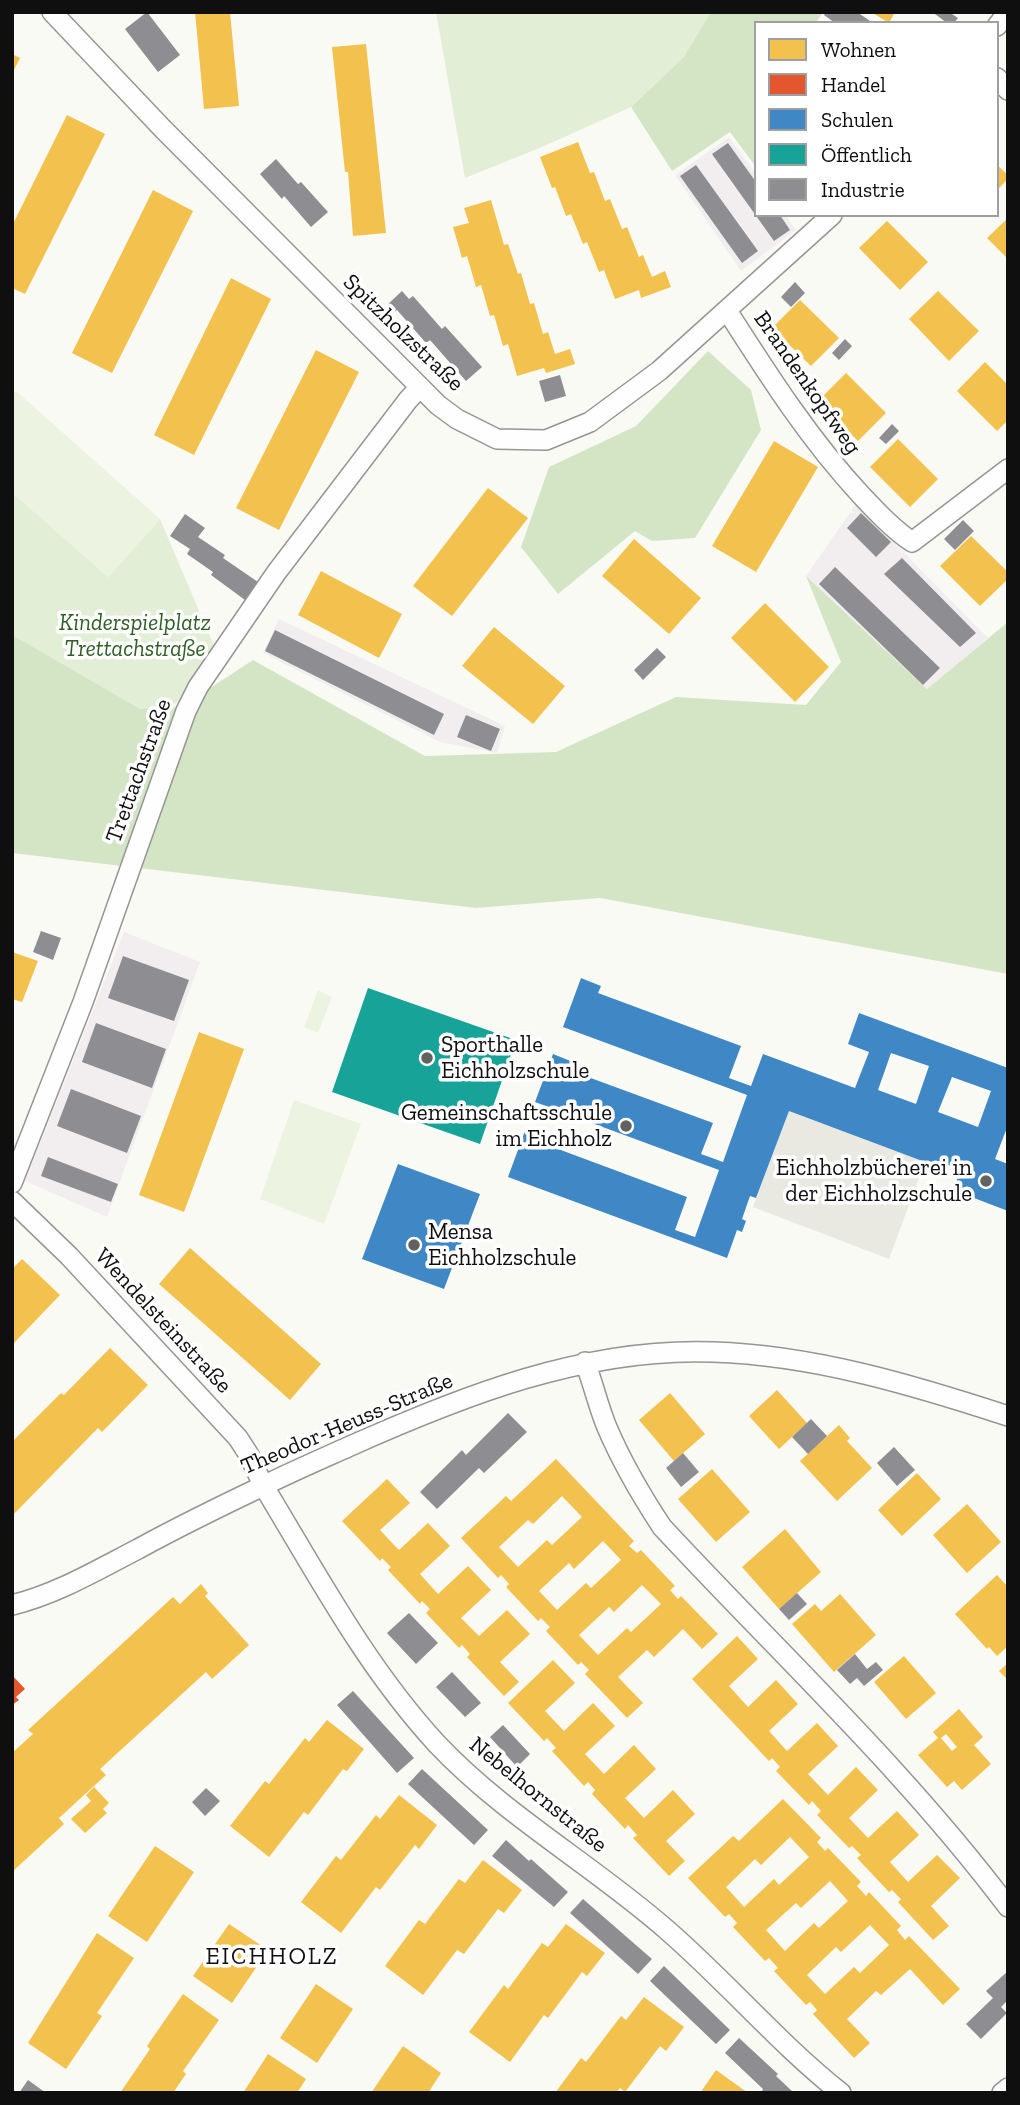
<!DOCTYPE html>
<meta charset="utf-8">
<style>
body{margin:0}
#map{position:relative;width:1020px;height:2105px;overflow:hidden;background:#fafaf5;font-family:"Zilla Slab",serif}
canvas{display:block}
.frame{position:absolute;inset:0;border:14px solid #0f0f0f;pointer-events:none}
.legend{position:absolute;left:754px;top:21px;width:245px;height:196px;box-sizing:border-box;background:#fff;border:2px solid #9f9f9f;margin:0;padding:9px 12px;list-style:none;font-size:21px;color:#0f0f0f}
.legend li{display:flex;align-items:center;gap:14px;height:35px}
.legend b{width:35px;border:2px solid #9f9f9f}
</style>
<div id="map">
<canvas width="1020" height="2105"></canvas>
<div class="frame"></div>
<ul class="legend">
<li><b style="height:19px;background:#f2c14e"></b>Wohnen</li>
<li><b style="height:19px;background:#e4572e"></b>Handel</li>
<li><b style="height:19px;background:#3f88c5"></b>Schulen</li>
<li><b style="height:19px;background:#17a398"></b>Öffentlich</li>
<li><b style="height:19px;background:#8d8d92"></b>Industrie</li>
</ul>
</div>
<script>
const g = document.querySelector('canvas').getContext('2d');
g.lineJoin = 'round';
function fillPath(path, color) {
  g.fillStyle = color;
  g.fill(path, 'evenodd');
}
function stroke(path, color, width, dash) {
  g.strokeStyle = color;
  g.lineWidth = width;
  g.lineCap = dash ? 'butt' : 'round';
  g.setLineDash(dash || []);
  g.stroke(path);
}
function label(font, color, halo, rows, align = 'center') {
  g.font = font + ' "Zilla Slab",serif';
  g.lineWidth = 7;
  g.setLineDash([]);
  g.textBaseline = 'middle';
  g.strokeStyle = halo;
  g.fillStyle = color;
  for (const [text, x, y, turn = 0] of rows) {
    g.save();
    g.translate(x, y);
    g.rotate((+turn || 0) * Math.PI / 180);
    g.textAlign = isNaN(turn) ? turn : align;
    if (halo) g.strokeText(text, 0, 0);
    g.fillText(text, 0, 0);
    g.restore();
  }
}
fillPath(new Path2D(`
 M729,137L756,174V215H785L796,230L741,271L675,175Z
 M856,504L988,638L927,689L806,576Z
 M279,619L505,726L497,753L440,742L263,653Z
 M124,932L200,962L107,1217L25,1181Z`), '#f2eef0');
fillPath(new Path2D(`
 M436,12H780L679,62L631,107L542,147L465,178Z
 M12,492L108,577L160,519L214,646L180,702L141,714L12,641Z`), '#e3eed7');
fillPath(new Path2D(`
 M711,12H823L816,23H756V167L730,132L672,171L631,107L684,57Z
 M708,351L751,390L761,430L695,538L652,541L635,531L558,594L521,547L549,467L636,426Z
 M806,576L927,689L1008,622V974L600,898L476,908L12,853V635L140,709L181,707L253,660L425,756L556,752L676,697L806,705L841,662Z`), '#d4e5c6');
fillPath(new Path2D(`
 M16,391L160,519L108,577L12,492V395Z
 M318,990L332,997L318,1033L304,1027Z
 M294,1100L361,1124L324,1224L260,1199Z`), '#ecf3e0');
fillPath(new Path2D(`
 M789,1111L925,1162L889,1259L753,1207Z`), '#eae9e1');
fillPath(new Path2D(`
 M195,12H230L239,106L204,109Z
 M871,12H895L889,23Z
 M366,44L386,233L353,236L348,172H345L332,47Z
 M12,54L20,58L12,74Z
 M67,115L105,134L25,294L12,288V226Z
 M578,142L590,173L594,172L605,201L610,199L622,229L627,227L639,257L643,255L652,277L665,271L671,287L641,298L639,290L615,299L604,270L599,272L587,242L583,244L571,214L566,216L555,187L552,188L540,157Z
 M997,165L1008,175V179L997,190Z
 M153,190L193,211L112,373L72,353Z
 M491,200L504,245L508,244L518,274L521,273L530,304L534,303L543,334L548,332L555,354L570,349L575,364L546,373L544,368L517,376L508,344L503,346L494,315L490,316L481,285L476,287L467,256L462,258L453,227L469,223L464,208Z
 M1008,218V259L987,238Z
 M887,221L928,262L900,290L859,248Z
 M231,278L271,299L194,455L154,435Z
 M938,291L979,331L949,361L909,319Z
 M800,300L839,338L811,366L772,328Z
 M316,350L359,372L279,530L236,508Z
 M985,362L1008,385V420L997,431L957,391Z
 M846,373L886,413L858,441L818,401Z
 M898,439L938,479L910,507L870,467Z
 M774,441L818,467L756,572L712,546Z
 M488,488L528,518L452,616L413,586Z
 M971,536L1008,572V579L980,606L940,566Z
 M634,539L701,598L669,634L602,576Z
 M321,571L402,614L379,658L298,615Z
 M765,603L829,667L795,702L731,638Z
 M494,627L565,686L533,724L462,666Z
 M12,952L38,961L22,1002L12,999Z
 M199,1032L244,1049L184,1212L139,1195Z
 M190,1248L321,1364L290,1400L159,1284Z
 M22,1259L60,1295L12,1345V1269Z
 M110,1348L148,1385L102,1432L98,1428L12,1516V1442L61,1393L64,1395Z
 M777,1390L807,1423L779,1449L749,1416Z
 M670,1393L705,1434L674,1461L639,1420Z
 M839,1425L850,1438L847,1441L872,1468L837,1501L800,1461Z
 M556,1459L634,1541L629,1546L637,1553L641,1550L675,1586L670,1590L678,1599L681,1596L718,1634L702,1649L683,1629L654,1657L647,1650L618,1677L643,1703L627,1718L585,1674L589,1670L581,1662L578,1665L546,1631L550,1627L541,1618L538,1621L506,1587L509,1584L501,1575L498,1578L461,1538L506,1496L511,1501ZM562,1496L582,1517L552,1545L547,1540L518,1567L499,1547L528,1520L533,1524ZM603,1541L621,1560L591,1588L586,1583L557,1610L539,1591L569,1563L574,1569ZM642,1585L661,1604L631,1632L627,1628L598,1655L579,1635L609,1607L614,1612Z
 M712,1469L750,1512L716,1542L678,1499Z
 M917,1473L941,1499L902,1536L878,1510Z
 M387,1479L410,1503L380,1530L395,1546L399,1550L428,1523L450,1546L420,1574L438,1594L468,1566L491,1590L461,1618L479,1636L507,1610L530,1634L500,1662L519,1682L504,1696L467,1657L470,1654L462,1645L459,1648L426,1613L430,1609L422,1601L420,1604L388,1570L391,1567L382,1558L380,1561L342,1521Z
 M967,1504L1001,1542L967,1573L933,1535Z
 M785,1529L821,1572L779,1609L742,1567Z
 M997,1575L1008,1587V1646L997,1656L989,1647L987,1649L955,1614Z
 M201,1584L208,1593L205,1596L249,1645L212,1679L206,1672L100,1769L106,1775L59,1818L64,1824L12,1872V1753L33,1734L28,1730L173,1597L180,1604Z
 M840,1594L876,1635L834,1672L792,1624L815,1604L821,1611Z
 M737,1636L758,1659L729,1686L748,1707L776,1680L798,1704L769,1731L787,1751L817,1723L838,1746L808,1774L828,1795L856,1767L878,1790L849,1818L868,1838L897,1811L919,1835L890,1862L908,1882L937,1855L960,1878L931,1906L949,1926L933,1940L898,1902L901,1899L892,1890L889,1892L857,1858L861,1855L852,1846L849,1848L817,1815L821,1811L812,1801L809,1805L776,1771L780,1767L772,1758L769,1761L692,1679Z
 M904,1656L936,1693L906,1719L874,1682Z
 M553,1660L575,1683L545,1711L564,1731L593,1703L615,1726L585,1754L604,1774L634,1745L656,1769L625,1798L644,1818L673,1790L695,1814L666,1841L685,1861L669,1876L633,1838L637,1835L628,1825L625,1829L592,1794L595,1790L588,1782L584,1786L552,1751L556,1748L547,1738L544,1741L508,1703Z
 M1008,1663V1680L999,1671Z
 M959,1709L983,1737L974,1745L991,1764L962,1790L954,1781L947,1787L918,1755L938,1738L933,1732ZM946,1734L957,1747L952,1751L941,1738Z
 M327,1720L364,1749L347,1771L343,1769L308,1815L304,1812L269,1857L230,1826L265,1781L269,1784L305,1738L309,1742Z
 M94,1787L109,1803L103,1809L107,1813L85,1833L71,1819L91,1801L86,1795Z
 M399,1795L437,1825L419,1849L415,1845L380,1890L376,1887L341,1933L301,1902L336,1856L341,1860L376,1815L380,1819Z
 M783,1799L821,1838L817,1842L825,1851L828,1848L861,1882L857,1886L866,1896L869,1892L901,1926L897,1930L905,1940L909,1936L960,1989L943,2005L910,1969L881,1995L876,1991L847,2019L870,2043L854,2058L813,2014L817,2010L810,2002L806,2005L774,1971L778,1968L769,1958L765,1961L733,1927L737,1923L729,1914L725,1917L688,1878L733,1836L739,1841ZM790,1837L809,1857L779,1885L774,1879L744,1907L726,1887L755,1859L761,1865ZM830,1881L848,1901L819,1928L814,1923L785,1951L766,1930L796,1903L801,1908ZM870,1925L889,1945L860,1973L854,1967L825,1994L807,1975L836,1947L841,1952Z
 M155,1846L194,1872L147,1942L108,1916Z
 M483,1860L522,1890L504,1913L498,1909L464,1954L457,1950L423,1995L385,1966L419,1920L425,1924L459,1879L465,1883Z
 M229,1924L268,1950L232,2003L193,1976Z
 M566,1924L605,1953L587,1976L582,1972L548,2018L544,2015L510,2062L469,2032L504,1985L508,1989L542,1943L548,1947Z
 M97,1933L134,1958L97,2013L102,2016L66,2069L28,2043Z
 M316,1984L353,2009L317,2063L280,2038Z
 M183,1994L219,2020L183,2071L186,2074L173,2093H120L150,2049L147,2046Z
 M644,1997L684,2027L666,2051L660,2046L625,2092L620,2088L616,2093H555L581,2058L586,2062L621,2016L626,2020Z
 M403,2046L441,2073L428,2093H371Z
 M268,2054L306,2079L297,2093H243Z
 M716,2070L748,2093H700Z`), '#f2c14e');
fillPath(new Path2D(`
 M12,1675L25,1689L16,1697L19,1700L12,1705Z`), '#e4572e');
fillPath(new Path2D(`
 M581,978L601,986L598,993L741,1046L729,1078L751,1086L763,1054L855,1088L869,1052L848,1044L859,1013L1008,1068V1125L995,1159L1008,1164V1211L953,1190L961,1169L946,1164L944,1167L925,1162L789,1111L756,1198L750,1196L742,1219L746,1221L742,1232L737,1230L727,1258L508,1177L525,1131L544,1138L542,1143L687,1197L675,1230L695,1237L719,1170L535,1102L553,1054L573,1062L569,1070L713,1123L701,1154L723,1162L747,1095L563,1027ZM891,1053L929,1066L916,1104L878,1090ZM952,1077L991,1091L978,1127L938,1112Z
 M398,1164L480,1194L444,1289L362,1259Z`), '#3f88c5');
fillPath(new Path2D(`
 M368,988L516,1040L480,1144L332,1092Z`), '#17a398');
fillPath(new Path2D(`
 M147,12L180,55L158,72L125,29Z
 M826,12H857L873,23H835L824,15Z
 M936,12H949L958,18L954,23H947L935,14Z
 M728,143L756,182V215H780L790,230L774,241L712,154Z
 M276,159L298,184L301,182L328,212L311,227L284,196L282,199L260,174Z
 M696,165L758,251L742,263L680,176Z
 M795,282L805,293L791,307L781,297Z
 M402,291L409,299L413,296L442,329L445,326L482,367L466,381L430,340L426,343L397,310L393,313L387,305Z
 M845,339L852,346L839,360L832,353Z
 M560,375L566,396L545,402L539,381Z
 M892,424L899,431L886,444L879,438Z
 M861,513L891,542L876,557L847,528Z
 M185,514L205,528L198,537L225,555L223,558L258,582L245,600L211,575L213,572L187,554L190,549L170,536Z
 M963,520L974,531L955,550L944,539Z
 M902,558L976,633L960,647L884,574Z
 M835,567L940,668L923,685L819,584Z
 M275,630L444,714L434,735L265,651Z
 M657,648L666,657L643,680L634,670Z
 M466,715L500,729L491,751L457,737Z
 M41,931L61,938L53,960L33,952Z
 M123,956L189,980L174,1021L108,998Z
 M96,1023L166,1049L152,1088L82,1062Z
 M71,1089L141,1116L127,1153L57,1126Z
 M48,1157L118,1184L111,1202L41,1176Z
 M508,1413L527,1432L484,1473L479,1468L437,1509L420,1492L462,1450L466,1455Z
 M811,1419L827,1436L808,1454L792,1437Z
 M894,1447L915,1470L897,1486L877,1463Z
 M683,1453L699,1472L681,1487L666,1468Z
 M797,1593L807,1604L789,1620L779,1609Z
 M409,1613L438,1643L416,1664L387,1633Z
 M855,1654L867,1669L876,1662L883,1670L864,1686L857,1678L850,1684L837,1670Z
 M452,1672L481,1703L465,1717L436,1687Z
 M353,1691L414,1758L397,1773L337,1705Z
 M503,1725L530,1754L517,1767L490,1737Z
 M422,1769L488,1830L474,1845L408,1784Z
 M206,1788L220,1801L205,1816L192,1802Z
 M506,1840L529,1861L531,1859L568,1892L554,1907L492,1856Z
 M583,1899L652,1959L638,1974L570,1913Z
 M664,1966L730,2030L716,2044L650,1981Z
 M1008,1971V2000L1001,2007L1007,2013L981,2039L966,2024L993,1998L986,1991Z
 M739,2038L778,2074L776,2076L794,2093H764L762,2091L763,2089L725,2053Z
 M28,2080L46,2093H19Z`), '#8d8d92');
const street = new Path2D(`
 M52,12L163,129L438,405L457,419L497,439L546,440L590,422L659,371L832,215
 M997,26L1008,12
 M997,78L1008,90
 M728,312C769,376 809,439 861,495C878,513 893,529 912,542L1008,469
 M12,1183L83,1002L186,711L198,687L276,573L408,400L419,388
 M12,1201L69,1256L238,1438L249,1455L263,1485C317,1574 366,1667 437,1744C505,1816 593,1865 667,1930C727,1982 779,2044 841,2093
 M585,1362C593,1383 598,1405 606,1425C621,1461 641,1495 662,1527C779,1653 904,1769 1008,1907
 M12,1605C57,1594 97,1570 138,1549C178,1527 219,1507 261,1487C289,1473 319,1460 348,1447C462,1396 586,1347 713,1352C813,1355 913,1385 1008,1416
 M1002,2093L1008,2088`);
stroke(street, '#959593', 22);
stroke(street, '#fefefe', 19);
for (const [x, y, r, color] of [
 [427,1058,7,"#616160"],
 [626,1126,7,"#616160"],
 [986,1181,7,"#616160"],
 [414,1245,7,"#616160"]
]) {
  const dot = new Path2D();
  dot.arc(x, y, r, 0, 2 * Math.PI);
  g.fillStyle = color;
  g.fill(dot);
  stroke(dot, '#fff', 2.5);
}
label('23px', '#0f0f0f', '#fff', [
 ["Spitzholzstraße",403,333,44],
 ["Brandenkopfweg",807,383,55],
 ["Trettachstraße",139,771,-70],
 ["Wendelsteinstraße",163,1321,47],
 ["Theodor-Heuss-Straße",347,1424,-23],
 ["Nebelhornstraße",538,1795,39]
]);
label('italic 23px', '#305f26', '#fff', [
 ["Kinderspielplatz",135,623],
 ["Trettachstraße",135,649]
]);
label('23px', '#0f0f0f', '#fff', [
 ["Sporthalle",441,1045],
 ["Eichholzschule",441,1071],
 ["Gemeinschaftsschule",612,1113,"right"],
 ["im Eichholz",612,1139,"right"],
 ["Eichholzbücherei in",972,1168,"right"],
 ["der Eichholzschule",972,1194,"right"],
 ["Mensa",428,1232],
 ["Eichholzschule",428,1258]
], 'left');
g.letterSpacing = '2px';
label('24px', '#0f0f0f', '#fff', [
 ["EICHHOLZ",272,1957]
]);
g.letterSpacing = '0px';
</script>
